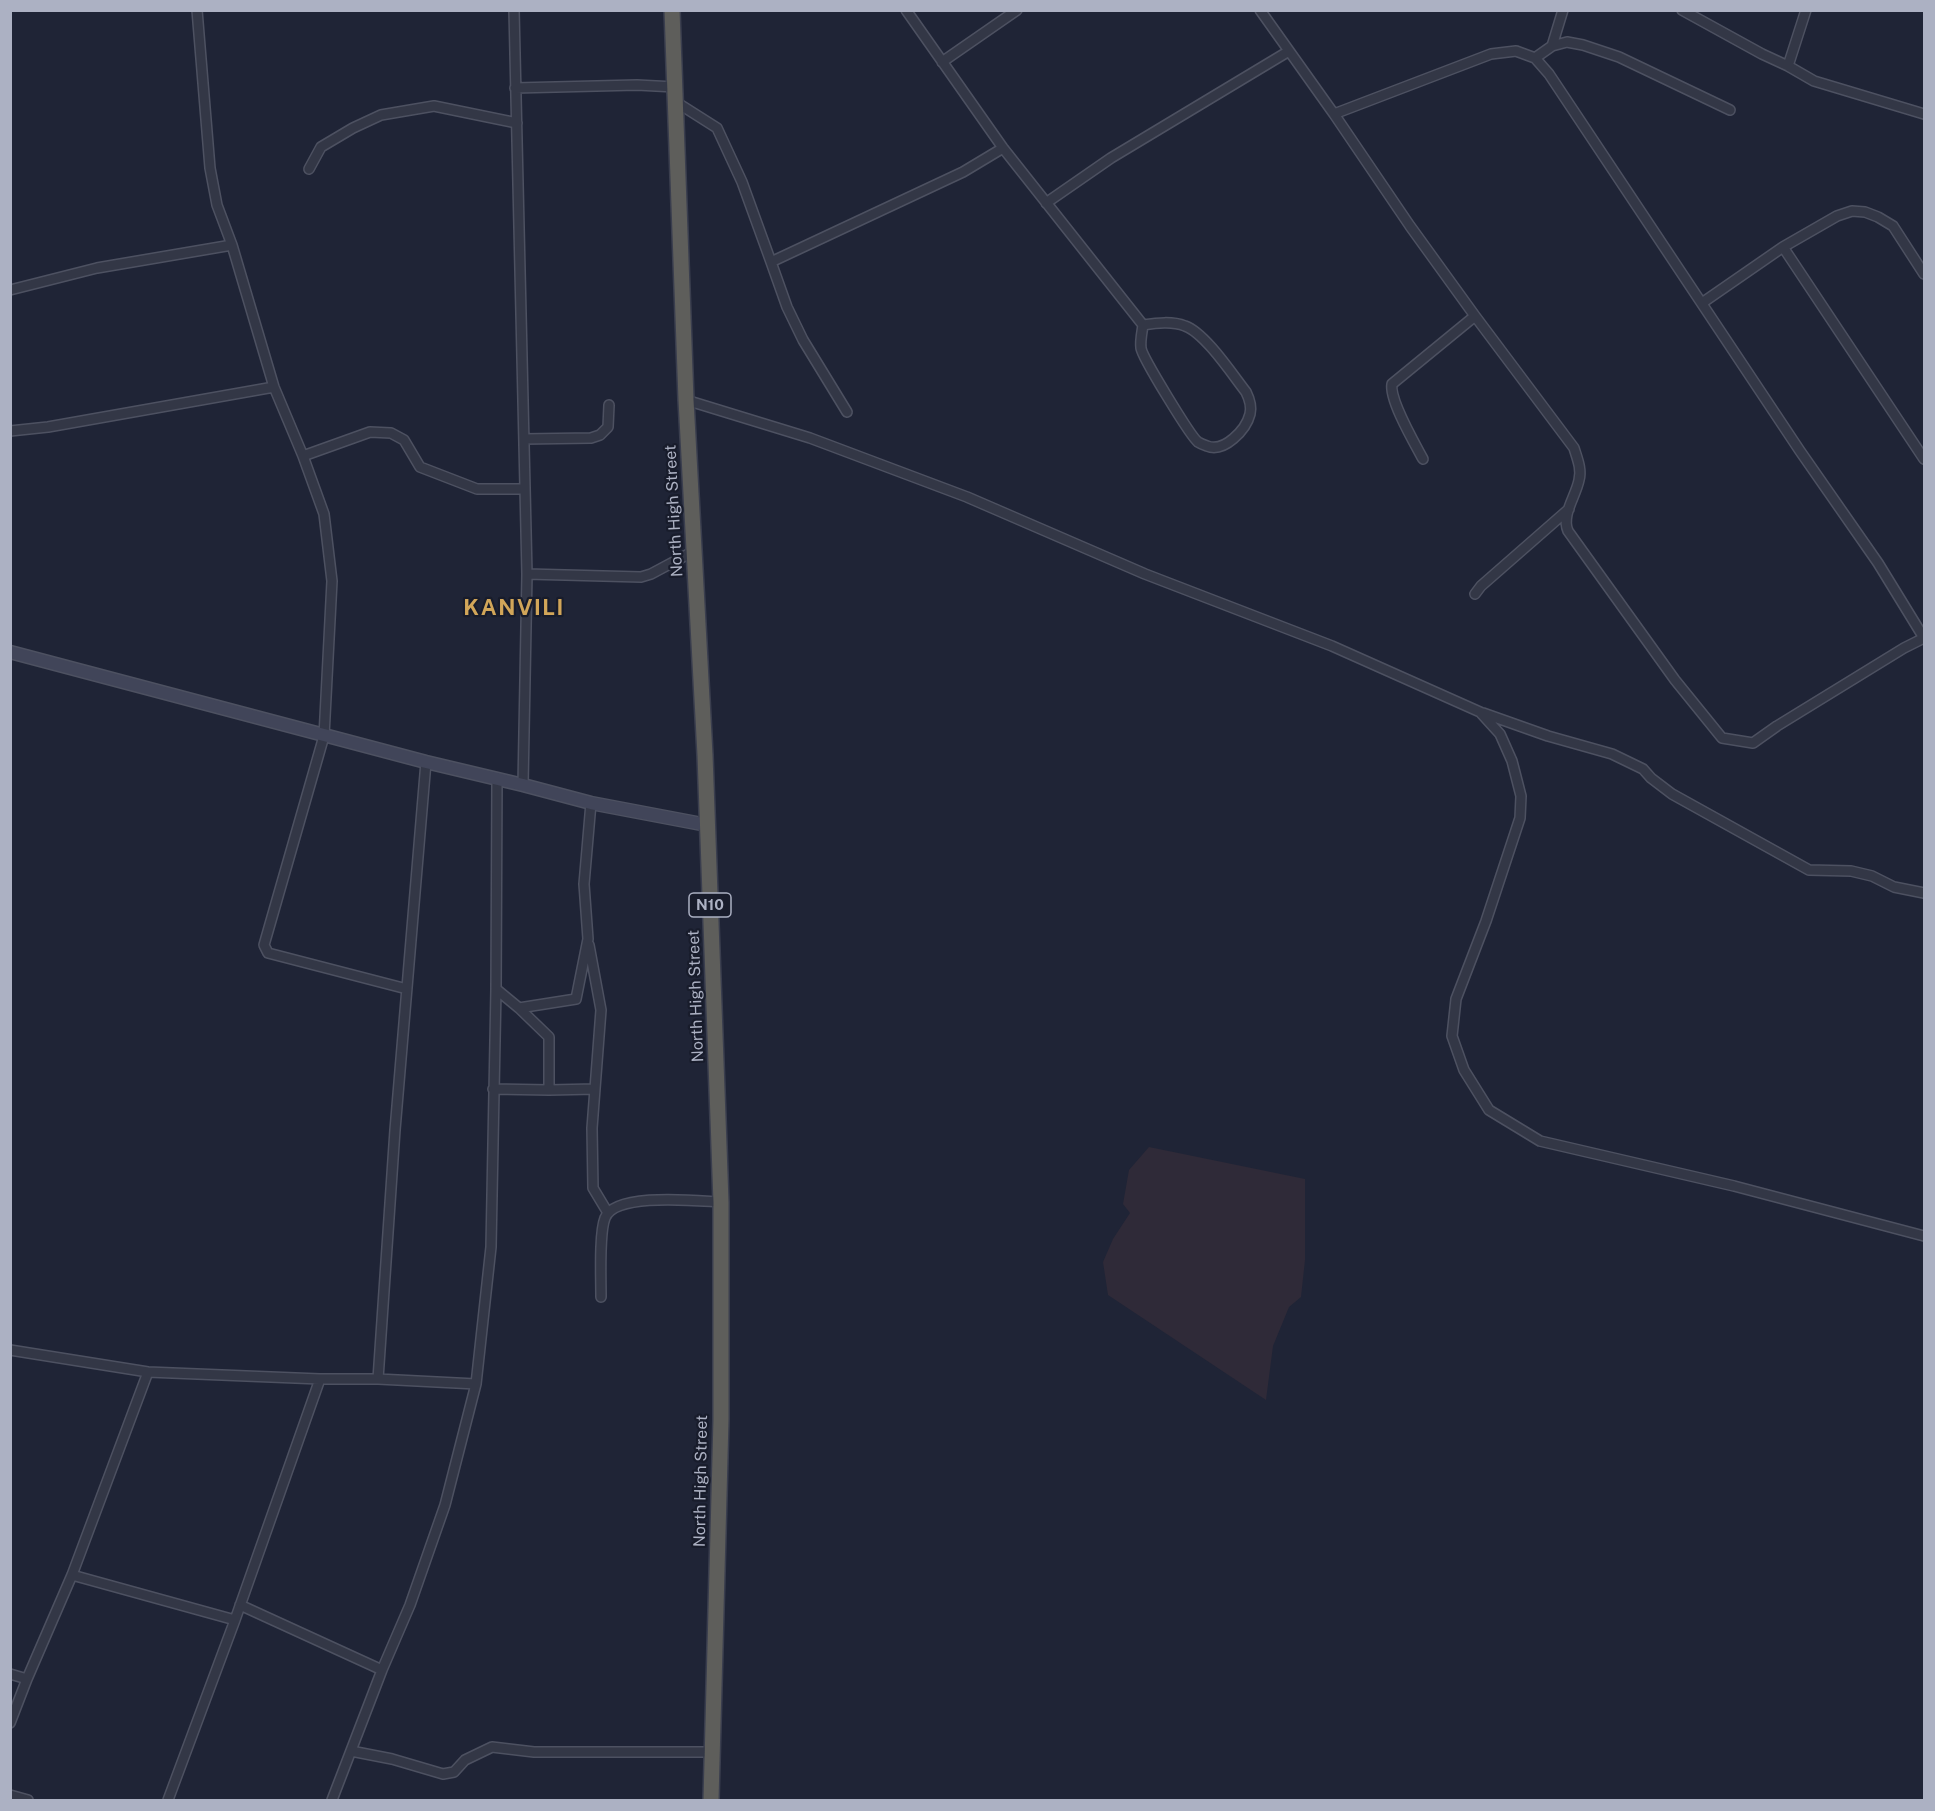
<!DOCTYPE html>
<style>
body{margin:0}
#map{position:relative;width:1935px;height:1811px;overflow:hidden;background:#1f2436;font-family:"Public Sans",sans-serif}
canvas{display:block}
.frame{position:absolute;inset:0;border:12px solid #acb1c3;pointer-events:none}
</style>
<div id="map">
<canvas width="1935" height="1811"></canvas>
<div class="frame"></div>
</div>
<script>
const g = document.querySelector('canvas').getContext('2d');
g.lineJoin = 'round';
function fillPath(path, color) {
  g.fillStyle = color;
  g.fill(path, 'evenodd');
}
function stroke(path, color, width, dash) {
  g.strokeStyle = color;
  g.lineWidth = width;
  g.lineCap = dash ? 'butt' : 'round';
  g.setLineDash(dash || []);
  g.stroke(path);
}
function label(font, color, halo, rows, align = 'center') {
  g.font = font + ' "Public Sans",sans-serif';
  g.lineWidth = 4.5;
  g.setLineDash([]);
  g.textBaseline = 'middle';
  g.strokeStyle = halo;
  g.fillStyle = color;
  for (const [text, x, y, turn = 0] of rows) {
    g.save();
    g.translate(x, y);
    g.rotate((+turn || 0) * Math.PI / 180);
    g.textAlign = isNaN(turn) ? turn : align;
    if (halo) g.strokeText(text, 0, 0);
    g.fillText(text, 0, 0);
    g.restore();
  }
}
fillPath(new Path2D(`
 M1149,1147L1305,1179V1260L1301,1297L1289,1307L1273,1346L1266,1400L1108,1295L1103,1262L1113,1239L1130,1213L1123,1204L1129,1170Z`), '#2f2a38');
const minor = new Path2D(`
 M197,10L210,168L217,205L232,245L274,387L303,456L324,514L332,581L324,736L264,945L268,953L407,989
 M514,10L527,574L523,785
 M906,10L1003,148L1143,325C1142,332 1140,341 1141,348C1142,357 1191,437 1198,442C1201,444 1204,445 1207,446C1224,453 1246,430 1250,414C1252,406 1249,398 1246,392C1232,374 1205,333 1185,326C1172,321 1157,323 1143,325
 M1260,10L1334,114L1410,226L1475,316L1574,448C1577,458 1582,469 1579,480C1576,496 1561,515 1568,531L1675,680L1722,738L1753,743L1777,726L1904,648L1924,638
 M1682,10L1762,54L1788,66L1814,81L1924,114
 M1552,46L1563,10
 M1535,58L1552,46L1567,42L1583,45L1619,57L1730,110
 M942,62L1017,10
 M1788,66L1806,10
 M515,88L637,85L675,87
 M676,102L717,128L742,182L771,262
 M1334,114L1491,54L1516,51L1535,58L1549,74L1800,451L1878,563L1924,638
 M309,169L321,147L353,128L381,115L434,106L517,123
 M1046,203L1111,158L1289,51
 M1783,247L1924,459
 M10,290L97,268L232,245
 M1702,303L1783,247L1837,216L1852,211L1865,212L1878,217L1893,226L1924,274
 M686,400L810,438L967,497L1145,574L1332,646L1480,712L1500,734L1512,761L1521,796L1520,818L1486,921L1456,999L1452,1036L1464,1070L1489,1110L1540,1141L1734,1186L1924,1236
 M847,412L803,340L787,307L771,262L963,172L1003,148
 M10,431L48,427L274,387
 M524,439L591,438L600,435L608,427L609,405
 M303,456L370,432L391,433L404,440L420,467L477,489H525
 M1423,459C1415,444 1389,400 1392,384L1475,316
 M527,574L641,577L651,574L694,551
 M1475,594L1481,586L1569,509
 M1483,713L1548,736L1612,754L1643,769L1651,778L1672,794L1809,870L1851,871L1872,876L1894,887L1924,893
 M589,945L601,1010L592,1128L593,1188L608,1213
 M496,989L519,1008L576,999L588,939L584,884L591,803
 M519,1008L549,1037V1090L595,1089
 M493,1089L549,1090
 M601,1297C601,1278 599,1233 605,1218C615,1192 698,1201 721,1202
 M10,1350L148,1372L320,1379H378L476,1384
 M378,1379L395,1130L426,762
 M72,1575L235,1620
 M240,1605L382,1670
 M10,1674L27,1679
 M10,1723L27,1679L72,1575L148,1372
 M351,1751L392,1759L443,1774L454,1772L465,1760L492,1747L534,1752H713
 M10,1795L28,1800
 M168,1800L235,1620L320,1379
 M332,1800L382,1670L410,1605L445,1505L476,1384L491,1247L496,989L497,778`);
const secondary = new Path2D(`
 M10,652L426,762L523,785L591,803L707,825`);
const trunk = new Path2D(`
 M672,10L686,400L705,755L721,1202V1419L711,1800`);
stroke(minor, '#4d5161', 12);
stroke(secondary, '#4d5161', 15);
stroke(trunk, '#3a3e4e', 18);
stroke(minor, '#333746', 9);
stroke(secondary, '#414559', 12);
stroke(trunk, '#5e5e5b', 15);
for (const [x, y, w] of [
 [710,905,42]
]) {
  const box = new Path2D();
  box.roundRect(x - w / 2, y - 12, w, 24, 4.5);
  g.fillStyle = '#181c2b';
  g.fill(box);
  stroke(box, '#acb1c3', 1.5);
}
label('bold 15px', '#acb1c3', null, [
 ["N10",710,905]
]);
label('16px', '#acb1c3', '#181c2b', [
 ["North High Street",674,511,-93],
 ["North High Street",696,996,-92],
 ["North High Street",701,1481,-89]
]);
g.letterSpacing = '1.5px';
label('bold 22px', '#d2a659', '#181c2b', [
 ["KANVILI",514,608]
]);
g.letterSpacing = '0px';
</script>
